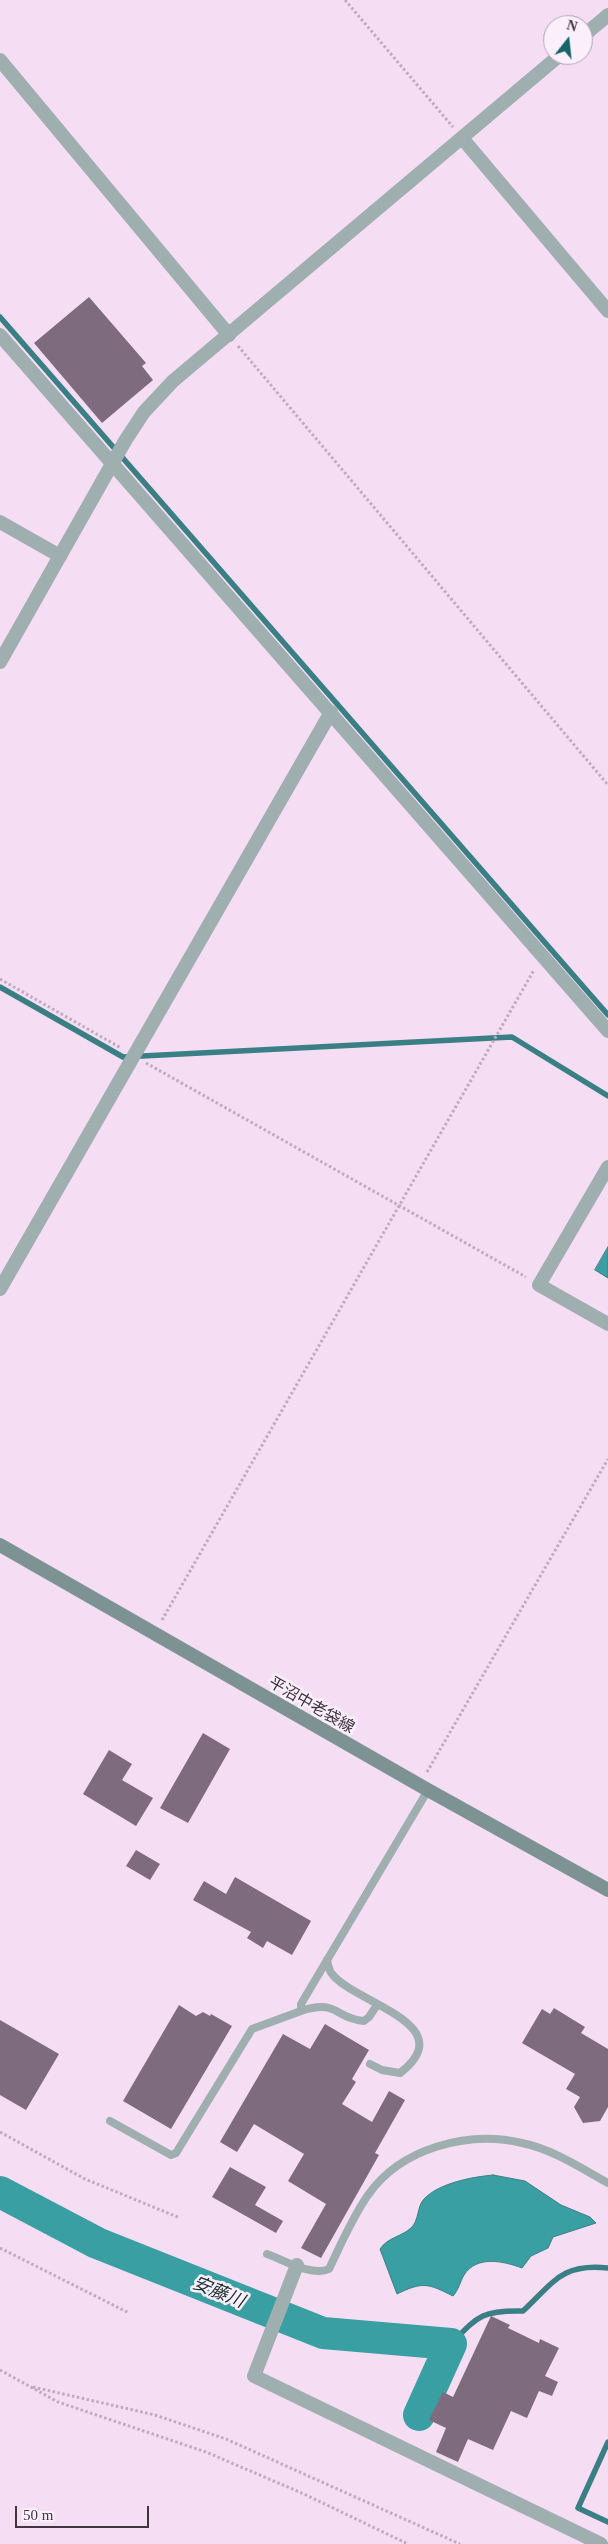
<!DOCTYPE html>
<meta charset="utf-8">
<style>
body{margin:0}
#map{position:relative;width:608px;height:2544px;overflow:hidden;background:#f5def4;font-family:Georgia,serif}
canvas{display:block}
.north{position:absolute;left:543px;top:15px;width:50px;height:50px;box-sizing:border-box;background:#fceffc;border:1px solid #b0a5b0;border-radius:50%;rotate:16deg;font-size:14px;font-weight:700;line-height:20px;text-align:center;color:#3e353d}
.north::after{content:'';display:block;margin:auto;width:18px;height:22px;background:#156467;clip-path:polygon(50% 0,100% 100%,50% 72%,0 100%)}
.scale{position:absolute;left:15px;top:2506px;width:134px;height:22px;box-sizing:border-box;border:2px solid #3e353d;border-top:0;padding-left:6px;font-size:15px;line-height:18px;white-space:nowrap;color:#3e353d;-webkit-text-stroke:4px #fceffc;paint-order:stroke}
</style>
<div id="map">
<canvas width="608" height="2544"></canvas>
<div class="north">N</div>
<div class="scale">50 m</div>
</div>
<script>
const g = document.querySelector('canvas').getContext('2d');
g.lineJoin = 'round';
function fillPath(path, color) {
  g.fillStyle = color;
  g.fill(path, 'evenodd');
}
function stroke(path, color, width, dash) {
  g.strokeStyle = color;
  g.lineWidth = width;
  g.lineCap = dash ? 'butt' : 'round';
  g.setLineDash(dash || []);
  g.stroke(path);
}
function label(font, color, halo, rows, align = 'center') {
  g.font = font + ' Georgia,"Noto Sans JP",serif';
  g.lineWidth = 5;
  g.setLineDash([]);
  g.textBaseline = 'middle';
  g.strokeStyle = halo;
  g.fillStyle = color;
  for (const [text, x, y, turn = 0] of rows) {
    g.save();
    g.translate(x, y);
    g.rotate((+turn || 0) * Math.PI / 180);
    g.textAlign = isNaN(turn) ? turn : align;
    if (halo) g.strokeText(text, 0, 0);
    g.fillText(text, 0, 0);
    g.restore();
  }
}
const water = new Path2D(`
 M608,1247V1278L595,1270Z
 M493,2175L525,2181L561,2205L590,2217L596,2223L553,2237L548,2248L531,2256L522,2268C503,2261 477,2255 464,2275C460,2282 459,2289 453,2296C429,2284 423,2281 397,2294L380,2249C388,2237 401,2237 411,2228C419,2221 417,2206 424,2199C439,2183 472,2177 493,2175Z`);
fillPath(water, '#399fa2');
stroke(water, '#3a7f84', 1);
stroke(new Path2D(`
 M0,317L608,1015
 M0,987L123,1057L512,1037L608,1096
 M451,2344C478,2316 482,2310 523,2311C554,2282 562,2263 608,2268
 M608,2442L578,2508L608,2522`), '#3a7f84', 5.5);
stroke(new Path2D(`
 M0,2192L97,2243L323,2333L451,2344L419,2415`), '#399fa2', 32);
fillPath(new Path2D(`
 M89,297L146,363L142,366L153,380L102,423L34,343Z
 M203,1733L230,1749L188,1823L160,1808Z
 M109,1750L132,1764L122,1780L153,1798L136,1826L83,1794Z
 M136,1850L160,1864L150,1880L126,1866Z
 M235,1877L311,1921L292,1955L267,1941L263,1948L247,1938L251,1932L193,1900L204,1881L226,1894Z
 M179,2005L196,2016L203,2012L210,2016L211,2014L232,2026L171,2129L123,2101Z
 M554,2008L585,2027L581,2033L608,2049V2107L600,2121L583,2123L574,2107L580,2097L566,2089L575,2074L522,2043L542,2009L550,2014Z
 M0,2020L59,2054L26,2110L0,2095Z
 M325,2024L369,2050L352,2079L356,2082L342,2104L372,2122L389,2091L405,2100L375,2153L379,2155L321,2258L301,2248L326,2204L288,2181L304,2154L254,2124L237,2152L220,2142L283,2034L310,2049Z
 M230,2167L266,2187L255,2205L283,2221L276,2233L212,2197Z
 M491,2316L510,2325L508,2328L539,2343L540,2339L559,2348L545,2376L558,2382L552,2396L539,2391L527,2418L511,2411L493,2450L468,2439L458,2462L436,2452L446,2428L429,2420L443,2392L453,2397Z`), '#7e6b7e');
stroke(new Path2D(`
 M345,0L453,127
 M238,346L608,785
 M0,979L121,1048
 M146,1063L526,1277
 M162,1620L534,970
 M427,1772L608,1459
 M0,2132L85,2179L180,2218
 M0,2248L129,2313
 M0,2370L58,2402L206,2452L304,2494L408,2544
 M33,2387L155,2415L226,2439L460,2544`), '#beabbd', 3, [2.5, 2.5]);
stroke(new Path2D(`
 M327,1960C328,1964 329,1971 332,1974C354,2003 463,2024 400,2073L382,2070L370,2064
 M301,2011C338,1999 334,2018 364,2021L369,2017L377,2005
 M110,2121L171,2155L176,2153L252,2029L301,2011V2004L428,1790
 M267,2254C284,2260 312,2277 329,2269C341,2244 352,2218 368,2195C401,2148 468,2130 522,2143C552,2149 581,2168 608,2183`), '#9faeae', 8);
stroke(new Path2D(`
 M0,60L229,335
 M462,138L608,311
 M0,335L608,1031
 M0,522L60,556
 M608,1167L539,1285L608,1324
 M0,1289L331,712
 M297,2265L254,2376L601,2544`), '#9faeae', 14);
stroke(new Path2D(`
 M583,36L608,15
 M0,662L125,441L144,412L173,381L560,55`), '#9faeae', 14);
stroke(new Path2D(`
 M0,1545L428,1790L608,1890`), '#7c9293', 14);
label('16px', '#3e353d', '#fceffc', [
 ["平沼中老袋線",312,1704,30]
]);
label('italic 18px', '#172e2f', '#fceffc', [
 ["安藤川",219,2291,22]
]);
</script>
